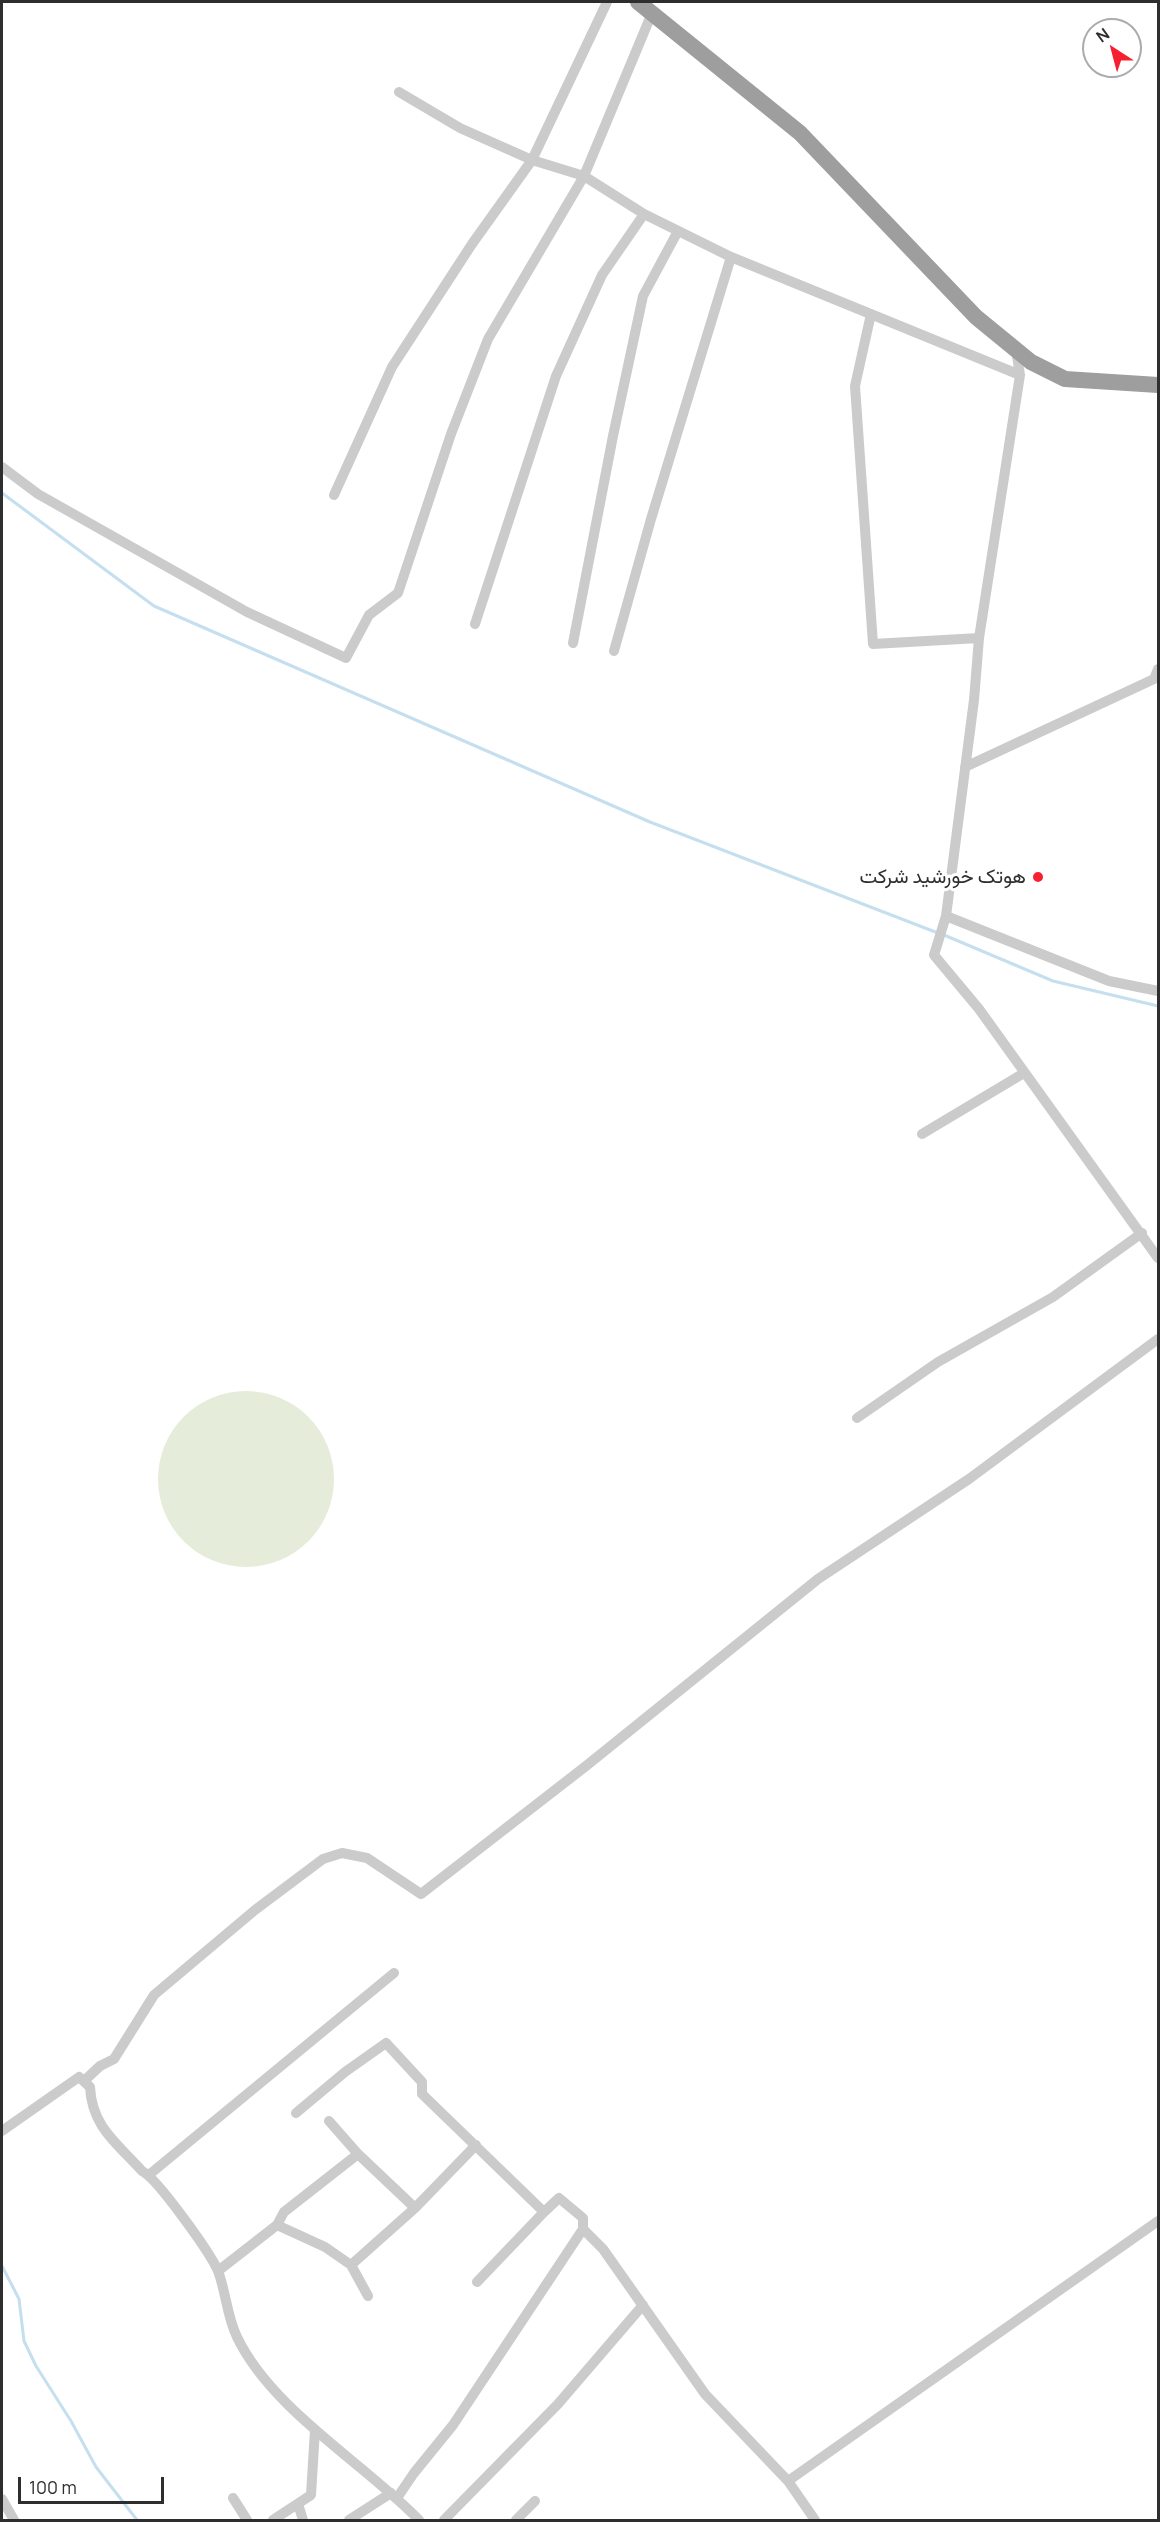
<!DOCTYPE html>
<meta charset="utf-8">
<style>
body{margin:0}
#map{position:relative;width:1160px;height:2522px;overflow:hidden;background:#fff;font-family:Manrope,sans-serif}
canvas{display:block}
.frame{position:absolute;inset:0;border:3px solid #2e2e2e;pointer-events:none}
.north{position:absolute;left:1082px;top:18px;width:60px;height:60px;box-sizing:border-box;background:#fff;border:2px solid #ababab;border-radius:50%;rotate:324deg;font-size:16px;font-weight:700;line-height:24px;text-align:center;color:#2e2e2e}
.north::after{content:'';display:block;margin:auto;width:21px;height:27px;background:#f62030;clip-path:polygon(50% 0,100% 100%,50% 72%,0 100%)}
.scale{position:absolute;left:18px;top:2477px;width:146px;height:27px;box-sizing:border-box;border:3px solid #2e2e2e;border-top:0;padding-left:8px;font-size:18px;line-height:21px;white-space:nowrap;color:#2e2e2e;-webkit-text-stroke:4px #fff;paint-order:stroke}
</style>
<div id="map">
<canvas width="1160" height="2522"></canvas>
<div class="frame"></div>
<div class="north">N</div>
<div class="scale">100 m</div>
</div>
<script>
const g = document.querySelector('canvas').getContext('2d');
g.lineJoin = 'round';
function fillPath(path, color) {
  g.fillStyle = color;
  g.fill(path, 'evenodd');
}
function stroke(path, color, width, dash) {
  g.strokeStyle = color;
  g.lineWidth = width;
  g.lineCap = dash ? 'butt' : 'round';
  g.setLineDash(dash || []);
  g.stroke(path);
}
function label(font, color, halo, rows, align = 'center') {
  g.font = font + ' Manrope,Vazirmatn,sans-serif';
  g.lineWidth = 6;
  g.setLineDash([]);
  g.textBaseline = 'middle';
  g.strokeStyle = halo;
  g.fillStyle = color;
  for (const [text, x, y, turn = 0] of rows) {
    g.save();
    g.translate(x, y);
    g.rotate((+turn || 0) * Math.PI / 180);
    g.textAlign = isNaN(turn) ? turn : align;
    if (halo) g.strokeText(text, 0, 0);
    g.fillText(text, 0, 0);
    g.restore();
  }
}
fillPath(new Path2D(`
 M158 1479a88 88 0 1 1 176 0a88 88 0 1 1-176 0Z`), '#e5edda');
stroke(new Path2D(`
 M2,493L154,606L650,822L938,933
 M944,935L1053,981L1158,1006
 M2,2266L19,2299L24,2341L36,2366L71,2421L96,2467L137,2520`), '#c5dfef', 3);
stroke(new Path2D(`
 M399,92L460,128L532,160L584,176L644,214L731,257L1020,375
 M871,314L855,386L873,644L979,638
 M1016,350L1020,375L979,638L974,700L946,916L934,955L979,1009L1158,1258
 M2,467L38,494L247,612L346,658L369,615L398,593L451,434L488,339L584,176L652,13
 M334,495L392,367L472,244L532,160L607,2
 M475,624L556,376L602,275L644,214
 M573,643L613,436L643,296L678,231
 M614,651L651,519L731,257
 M965,767L1154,679L1158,669
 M946,916L1109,981L1158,991
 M922,1134L1024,1073
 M857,1418L938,1362L1053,1297L1142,1233
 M84,2081L100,2066L114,2059L154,1995L255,1910L323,1859L342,1853L367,1858L421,1894L586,1766L818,1579L969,1479L1158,1339
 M296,2113L345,2072L386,2043L422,2082V2094L544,2212L559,2198L583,2218V2229L603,2249L705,2394L788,2481L815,2520
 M329,2121L358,2154L415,2208
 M2,2131L79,2077L90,2087C92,2127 117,2143 142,2171C157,2178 211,2254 218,2271C226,2292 227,2317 237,2337C272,2410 364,2463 419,2520
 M150,2174L394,1973
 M277,2225L325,2247L351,2265L368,2296
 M351,2265L415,2208L476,2145
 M218,2271L277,2225L284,2212L358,2154
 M477,2282L544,2212
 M788,2481L1158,2221
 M233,2498L247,2520
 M397,2498L414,2473L453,2425L583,2229
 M2,2499L14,2520
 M298,2504L303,2520
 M273,2520L311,2495L315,2430
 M349,2520L391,2493
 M444,2520L558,2404L643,2305
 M516,2520L535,2501`), '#cbcbcb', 10);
stroke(new Path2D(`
 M638,2L800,133L976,317L1031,362L1065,379L1158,385`), '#9e9e9e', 16);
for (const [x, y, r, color] of [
 [1038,877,6,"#f62030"]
]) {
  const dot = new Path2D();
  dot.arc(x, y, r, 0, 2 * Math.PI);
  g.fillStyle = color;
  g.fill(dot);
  stroke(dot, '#fff', 2);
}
label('20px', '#2e2e2e', '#fff', [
 ["هوتک خورشید شرکت",1026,877]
], 'right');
</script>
